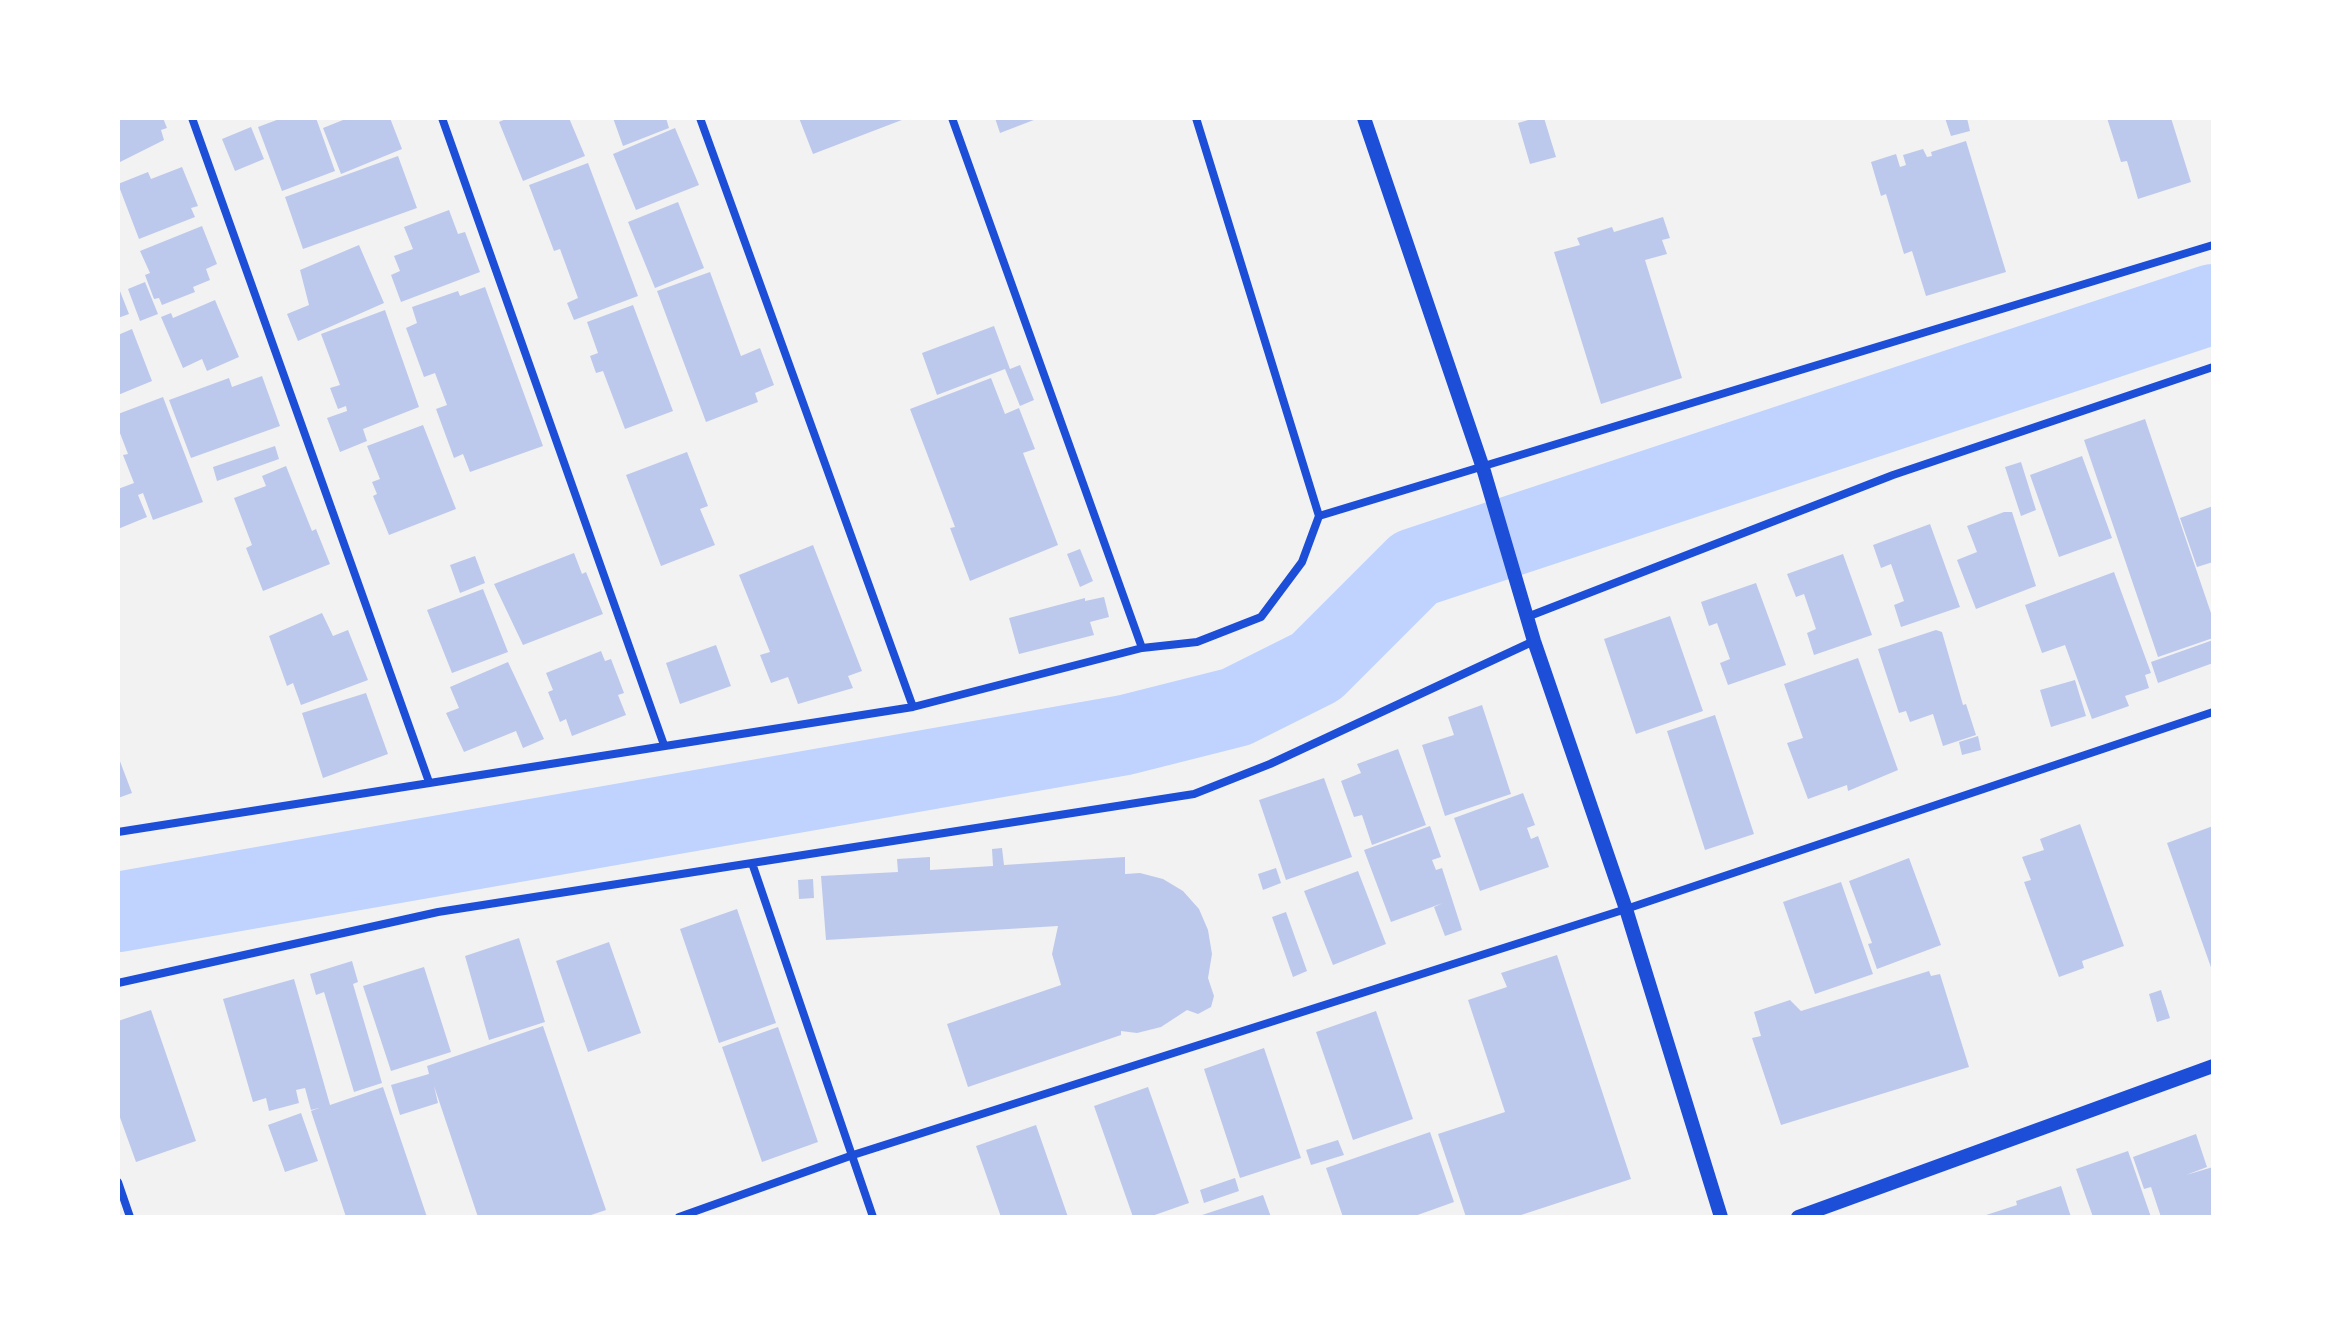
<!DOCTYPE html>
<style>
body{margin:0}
#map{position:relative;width:2331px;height:1335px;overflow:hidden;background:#f2f2f2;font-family:Rubik,sans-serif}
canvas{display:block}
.frame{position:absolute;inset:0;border:120px solid #fff;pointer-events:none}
</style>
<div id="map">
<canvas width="2331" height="1335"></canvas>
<div class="frame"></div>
</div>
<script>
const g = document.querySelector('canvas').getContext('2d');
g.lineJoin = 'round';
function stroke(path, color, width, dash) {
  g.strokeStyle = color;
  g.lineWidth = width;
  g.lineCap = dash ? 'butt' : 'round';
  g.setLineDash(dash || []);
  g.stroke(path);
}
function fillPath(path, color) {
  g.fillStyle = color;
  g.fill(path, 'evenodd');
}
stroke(new Path2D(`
 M118,912L1125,735L1236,707L1316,667L1415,568L2213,304`), '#bfd3fe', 80);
fillPath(new Path2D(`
 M118,118H163L167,128L161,130L164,140L118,163Z
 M282,118H316L335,171L282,191L258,127Z
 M348,118H390L402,149L341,174L323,128Z
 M508,118H569L585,156L523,181L499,122Z
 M613,118H666L669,128L623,146Z
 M799,118H907L813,154Z
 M995,118H1039L1000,133Z
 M1535,118H1544L1556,157L1530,164L1518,123Z
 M1945,118H1967L1970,131L1951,136Z
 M2107,118H2171L2191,182L2138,199L2127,161L2121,162Z
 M251,127L264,159L235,171L222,139Z
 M675,128L699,185L636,210L613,154Z
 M1966,141L2006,272L1926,296L1912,251L1904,254L1886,194L1881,196L1871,162L1896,154L1900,167L1906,165L1903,155L1923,149L1927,157L1932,156L1931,152Z
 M398,156L417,208L303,249L285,197Z
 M588,163L638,296L574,320L567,303L578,298L560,249L554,251L529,185Z
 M182,167L198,206L191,208L195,217L139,239L118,184L148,172L151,179Z
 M678,202L704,268L655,288L628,222Z
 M449,210L458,234L465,232L480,272L401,302L391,275L400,271L394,256L413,249L404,227Z
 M1663,217L1670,238L1662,240L1667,254L1645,260L1682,378L1601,404L1554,252L1580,245L1577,238L1612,227L1614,232Z
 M202,226L217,264L206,269L210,280L193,287L195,292L162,305L159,298L154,299L145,275L150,273L140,251Z
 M359,245L384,303L298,341L287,314L309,305L300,270Z
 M710,272L741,356L760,348L774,385L755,393L758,402L706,422L657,291Z
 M145,282L158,314L140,321L128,289Z
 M118,286L129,314L118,318Z
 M485,287L543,446L470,472L463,454L454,458L436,409L447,405L435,373L424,377L406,328L417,323L412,307L458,291L460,296Z
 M215,300L239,357L207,371L202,359L183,368L161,317L171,313L173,318Z
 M633,305L673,411L625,429L603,371L596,373L590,356L598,353L587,322Z
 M385,310L419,407L363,429L367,441L340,452L327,418L347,411L346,406L338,409L330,388L340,385L321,334Z
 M994,326L1010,369L1020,365L1034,400L1020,406L1005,369L937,395L922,353Z
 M132,329L152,381L118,395V335Z
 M262,376L280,426L191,458L169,400L229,378L232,387Z
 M991,378L1005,414L1019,408L1035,449L1023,453L1058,545L970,581L950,528L955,527L910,409Z
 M163,397L203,502L153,520L143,493L138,495L147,517L118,529V489L134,483L123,455L128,454L118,428V414Z
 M2145,419L2213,619V638L2158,657L2084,440Z
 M423,425L456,509L389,535L373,496L377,494L372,482L380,479L367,446Z
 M275,446L279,459L217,481L213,467Z
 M687,452L708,506L700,509L715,545L661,566L626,475Z
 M2082,456L2112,538L2059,557L2030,475Z
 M2021,462L2036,510L2021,516L2005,467Z
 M286,466L312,531L316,529L330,564L263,591L246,548L252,545L234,498L266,486L262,476Z
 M2213,506V562L2197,567L2180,518Z
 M2004,512H2012L2036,586L1976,609L1957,560L1977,552L1967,526Z
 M1930,524L1960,607L1901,627L1894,605L1904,601L1891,564L1881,568L1873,545Z
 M813,545L862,671L848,676L853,688L798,704L788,677L771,683L760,655L770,652L739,575Z
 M1080,549L1093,581L1080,587L1067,554Z
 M574,553L582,574L586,572L603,614L523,645L494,584Z
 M1843,554L1872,635L1814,655L1807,633L1816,629L1804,594L1796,597L1787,574Z
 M475,556L485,583L460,593L450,565Z
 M2114,572L2151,673L2145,675L2149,688L2125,696L2129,706L2092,719L2065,645L2042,653L2025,605Z
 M1756,583L1786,665L1728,685L1720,663L1730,659L1717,623L1709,626L1701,602Z
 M483,589L508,652L452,673L427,610Z
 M1104,597L1109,617L1090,622L1094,635L1019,654L1009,618L1085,598V601Z
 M322,613L333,636L348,630L368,680L301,705L293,683L287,686L269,636Z
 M1670,616L1703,711L1636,734L1604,639Z
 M1936,630L1942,632L1963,705L1966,704L1976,735L1943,746L1933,714L1910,722L1906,711L1899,713L1878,649Z
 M2213,640V663L2158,683L2151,662Z
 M716,645L731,686L680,704L666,663Z
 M601,651L605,661L611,659L624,693L618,695L626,715L572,736L566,719L560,722L548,692L553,690L546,673Z
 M1858,658L1898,770L1848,791L1847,785L1808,799L1787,743L1803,738L1784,684Z
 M508,662L544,739L523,748L516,731L464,752L446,713L459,708L450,687Z
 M2075,680L2086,716L2051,727L2040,690Z
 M366,693L388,754L323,778L302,713Z
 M1482,705L1511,794L1445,816L1422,745L1454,735L1448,717Z
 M1715,715L1754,834L1705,850L1667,731Z
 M1978,736L1981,750L1962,755L1959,742Z
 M1398,749L1426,825L1372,845L1362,815L1354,817L1341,781L1361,773L1357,764Z
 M118,756L132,793L118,798Z
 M1324,778L1352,857L1286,880L1259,800Z
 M1523,793L1535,825L1527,828L1531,839L1538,836L1549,867L1480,891L1454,818Z
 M2080,824L2124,946L2082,961L2084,968L2059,977L2024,882L2031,880L2022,857L2044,850L2040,839Z
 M1430,826L1441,857L1432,860L1436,870L1442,868L1462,930L1445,936L1434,907L1443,903L1391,922L1364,850Z
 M2213,826V973L2167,843Z
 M1002,848L1004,865L1125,857V874L1140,873L1163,879L1183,891L1199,909L1208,930L1212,954L1208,978L1214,996L1211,1007L1198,1014L1187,1010L1161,1027L1137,1033L1121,1031V1035L968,1087L947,1024L1061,985L1052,954L1058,926L826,940L821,876L898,872L897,859L930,857V870L993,866L992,849Z
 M1909,858L1941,945L1877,969L1868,944L1872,943L1849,881Z
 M1276,868L1281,883L1263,890L1258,874Z
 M1358,871L1386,944L1333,965L1304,891Z
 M813,879L814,898L799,899L798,880Z
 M1841,882L1873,974L1815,994L1783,902Z
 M737,909L776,1023L719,1043L680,929Z
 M1286,912L1307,971L1293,977L1272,917Z
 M519,938L545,1022L489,1040L465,956Z
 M609,942L641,1033L588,1052L556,961Z
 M1557,955L1631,1179L1515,1217H1466L1438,1134L1505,1112L1468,1000L1507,987L1501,973Z
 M352,961L358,982L353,984L382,1083L354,1092L324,992L316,995L310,974Z
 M424,967L451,1052L391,1071L363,986Z
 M1929,971L1931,976L1940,974L1969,1067L1781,1125L1752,1038L1761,1036L1754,1012L1790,1000L1801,1011Z
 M294,979L330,1105L383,1087L427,1217H346L311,1111L319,1108L311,1110L305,1088L296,1090L299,1103L269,1111L266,1098L253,1102L223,999Z
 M2161,990L2170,1018L2157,1022L2149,994Z
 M151,1010L196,1141L136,1162L118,1112V1021Z
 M1376,1011L1413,1119L1353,1140L1316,1032Z
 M543,1026L606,1210L585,1217H478L434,1086L438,1103L400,1115L391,1085L429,1074L427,1066Z
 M778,1027L818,1142L762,1162L722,1047Z
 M1264,1048L1301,1158L1240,1178L1204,1069Z
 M1148,1087L1189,1203L1149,1217H1133L1094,1106Z
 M301,1113L318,1161L285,1172L268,1125Z
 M1036,1125L1068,1217H1001L976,1146Z
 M1430,1132L1454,1202L1412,1217H1343L1326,1168Z
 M2196,1134L2207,1167L2186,1175L2213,1167V1217H2161L2151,1187L2144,1189L2133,1157Z
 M1338,1140L1344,1155L1311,1165L1306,1150Z
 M2128,1151L2151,1217H2093L2076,1169Z
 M1235,1178L1239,1191L1204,1203L1200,1190Z
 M2061,1186L2071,1217H1980L2017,1205L2016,1201Z
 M1263,1195L1271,1217H1199V1216Z`), '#bdc9ec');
stroke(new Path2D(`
 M192,118L429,782
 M442,118L664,745
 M700,118L913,707
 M952,118L1142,648
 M1319,516L2213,245
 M1527,617L1893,475L2213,367
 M118,832L913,707L1142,648L1197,642L1261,617L1302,562L1319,516L1196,118
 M752,863L873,1217
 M118,983L438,912L1194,794L1270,764L1534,641
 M118,1182L130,1217
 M679,1217L853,1155L1626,909L2213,712`), '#1d4ed8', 8);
stroke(new Path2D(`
 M1364,118L1483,468L1534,641L1626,909L1721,1217
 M1798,1217L2213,1066`), '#1d4ed8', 14);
</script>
